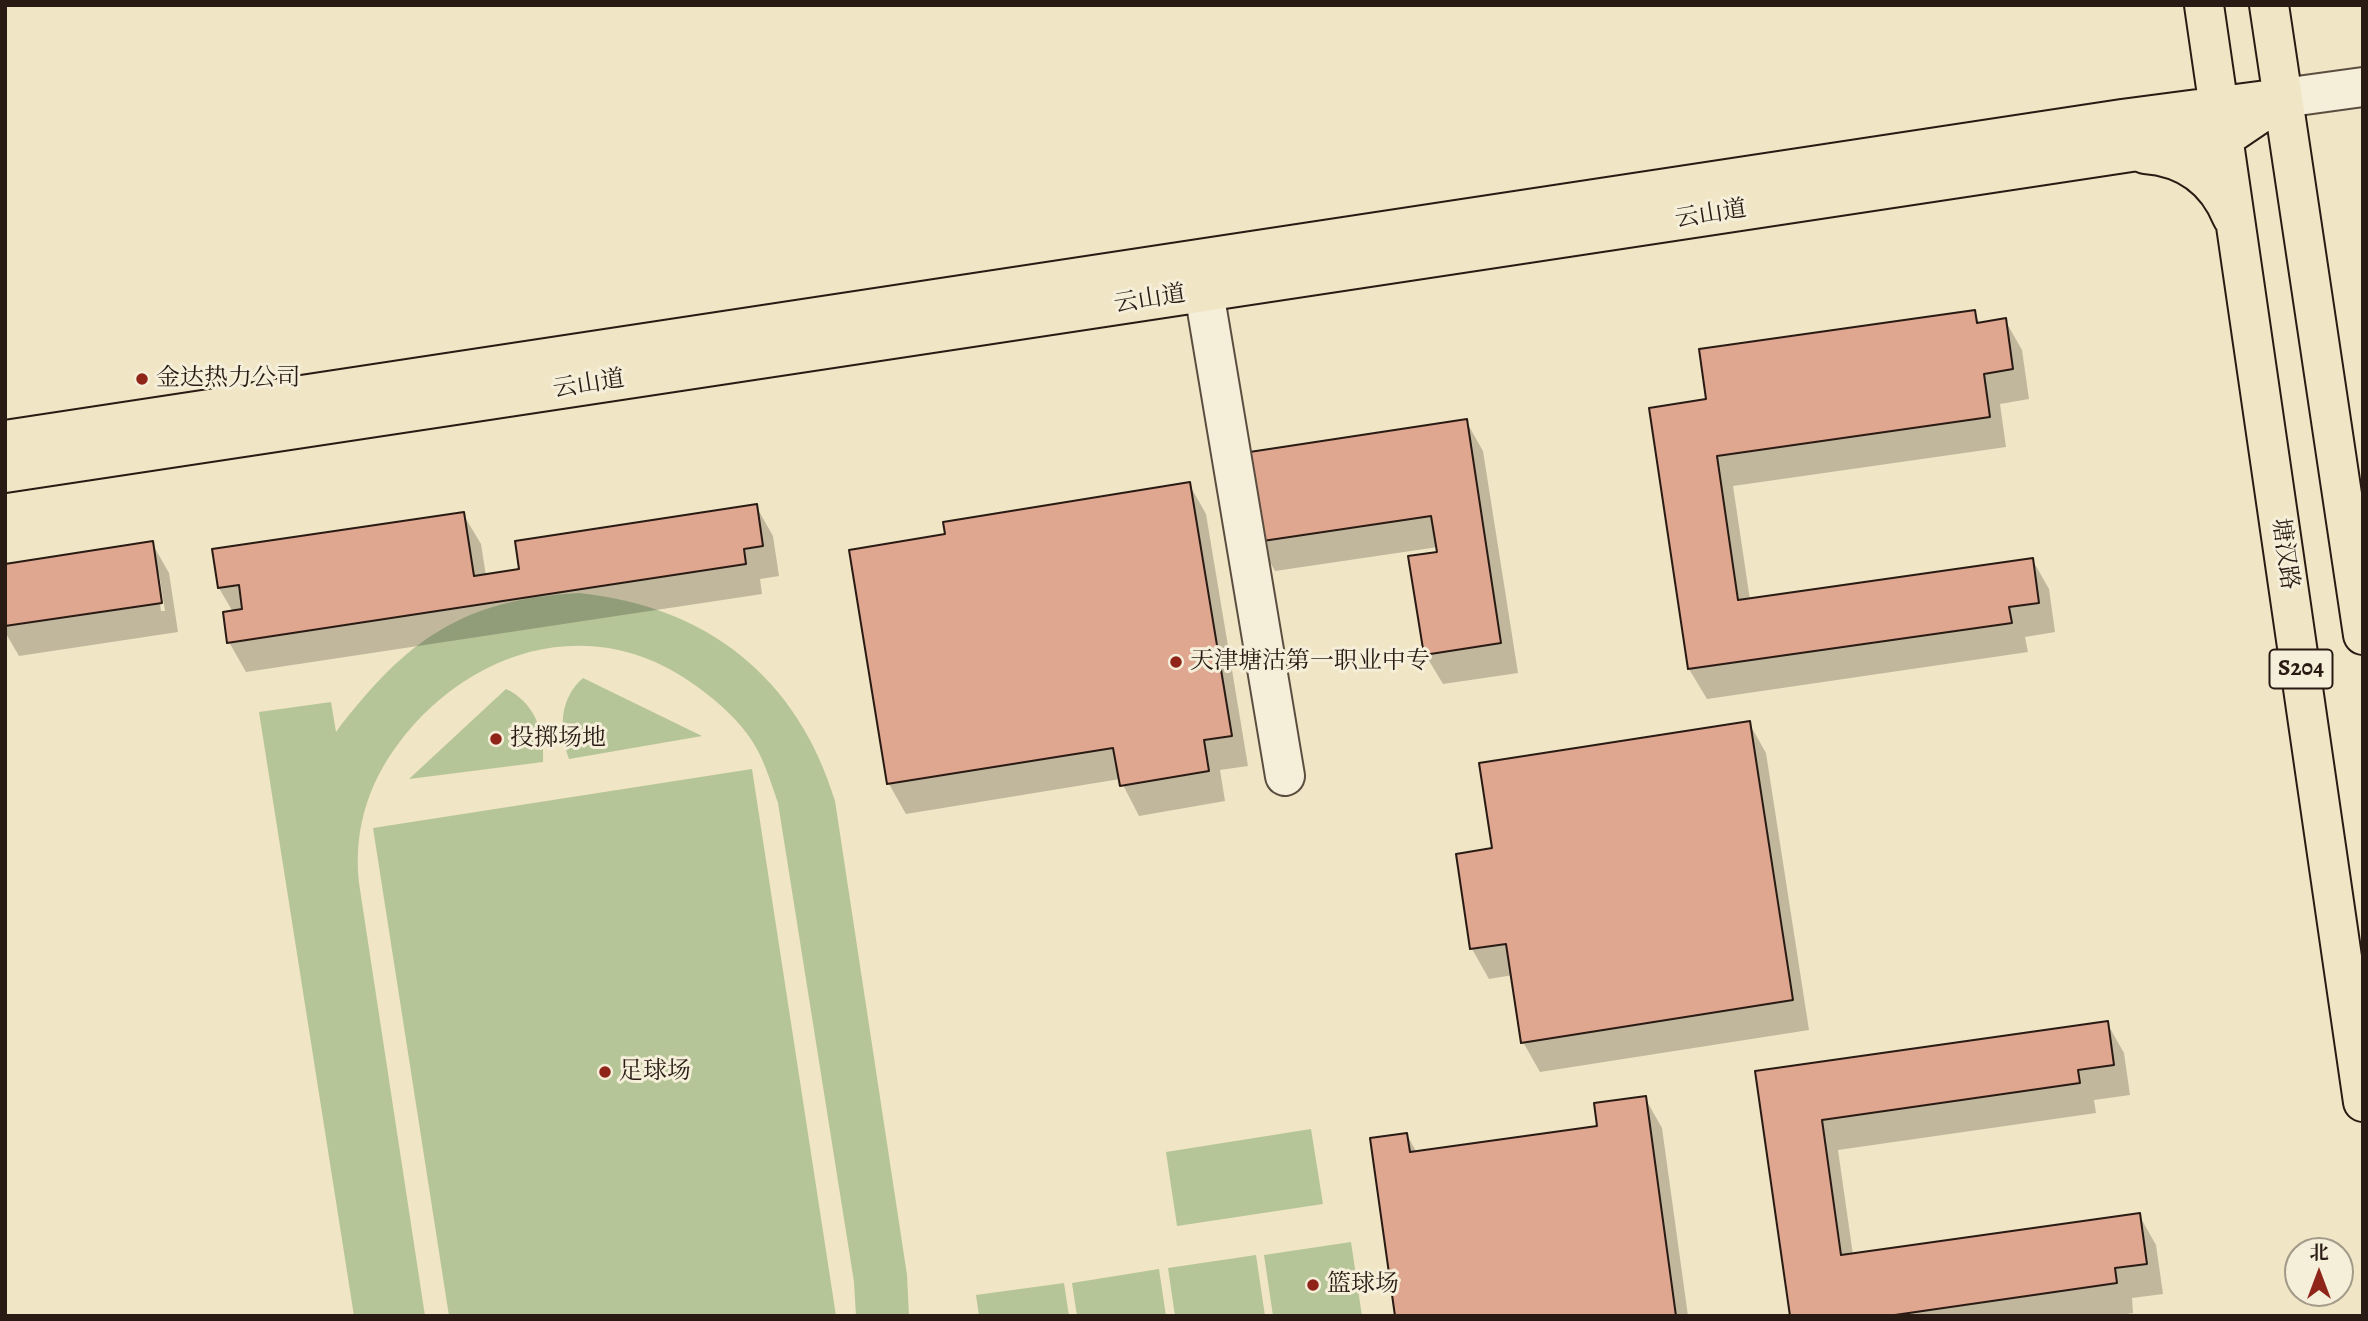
<!DOCTYPE html>
<meta charset="utf-8">
<style>
body{margin:0}
#map{position:relative;width:2368px;height:1321px;overflow:hidden;background:#f0e5c4;font-family:Alegreya,"Noto Serif SC",serif}
canvas{display:block}
.frame{position:absolute;inset:0;border:7px solid #291b14;pointer-events:none}
.north{position:absolute;left:2284px;top:1237px;width:70px;height:70px;box-sizing:border-box;background:#f5eed9;border:2px solid #a39a8a;border-radius:50%;rotate:0deg;font-size:19px;font-weight:700;line-height:28px;text-align:center;color:#291b14}
.north::after{content:'';display:block;margin:auto;width:24px;height:32px;background:#8f2418;clip-path:polygon(50% 0,100% 100%,50% 72%,0 100%)}
</style>
<div id="map">
<canvas width="2368" height="1321"></canvas>
<div class="frame"></div>
<div class="north">北</div>
</div>
<script>
const g = document.querySelector('canvas').getContext('2d');
g.lineJoin = 'round';
function fillPath(path, color) {
  g.fillStyle = color;
  g.fill(path, 'evenodd');
}
function stroke(path, color, width, dash) {
  g.strokeStyle = color;
  g.lineWidth = width;
  g.lineCap = dash ? 'butt' : 'round';
  g.setLineDash(dash || []);
  g.stroke(path);
}
function label(font, color, halo, rows, align = 'center') {
  g.font = font + ' Alegreya,"Noto Serif SC",serif';
  g.lineWidth = 6;
  g.setLineDash([]);
  g.textBaseline = 'middle';
  g.strokeStyle = halo;
  g.fillStyle = color;
  for (const [text, x, y, turn = 0] of rows) {
    g.save();
    g.translate(x, y);
    g.rotate((+turn || 0) * Math.PI / 180);
    g.textAlign = isNaN(turn) ? turn : align;
    if (halo) g.strokeText(text, 0, 0);
    g.fillText(text, 0, 0);
    g.restore();
  }
}
fillPath(new Path2D(`
 M579,593C707,606 798,678 835,801L907,1275L909,1316H856L854,1282L778,803C770,780 763,755 748,735C733,714 710,695 689,681C592,615 477,647 405,735C370,778 353,827 359,883L425,1316H354L259,712L331,702L336,732C405,641 462,599 579,593Z
 M583,678L702,736L569,759C559,730 559,699 583,678Z
 M506,689C534,702 545,731 543,762L409,779Z
 M752,769L836,1316H449L373,828Z
 M1311,1129L1323,1204L1177,1226L1166,1152Z
 M1351,1242L1362,1316H1273L1264,1255Z
 M1256,1255L1265,1316H1175L1168,1268Z
 M1159,1269L1166,1316H1077L1072,1283Z
 M1064,1283L1069,1316H979L976,1295Z`), '#b6c597');
fillPath(new Path2D(`
 M1974,312L1980,324L2005,320L2022,350L2029,399L2000,404L2006,447L1733,486L1750,600L2032,559L2049,589L2055,632L2025,637L2028,652L1707,699L1689,669L1651,409L1708,400Z
 M1466,421L1483,451L1518,673L1443,684L1425,654L1438,547L1275,571L1258,541Z
 M1189,484L1206,514L1248,766L1220,770L1225,801L1139,816L1120,779L906,814L889,784L851,551L947,536Z
 M756,506L773,536L779,576L760,579L762,594L246,672L229,642L233,612L219,588L463,514L481,544L486,576L521,571Z
 M152,543L169,573L178,632L19,656L5,632V565ZM156,573H159L165,611H161Z
 M1749,723L1766,753L1809,1030L1540,1072L1523,1042L1513,975L1489,979L1472,949L1458,855L1494,850Z
 M2107,1023L2124,1053L2130,1095L2094,1100L2096,1113L1838,1150L1853,1255L2139,1215L2156,1245L2163,1294L2132,1298L2133,1313L2114,1316H1792L1757,1073Z
 M1645,1098L1662,1128L1688,1316H1397L1407,1135L1417,1153L1599,1128Z`), '#0003');
const building = new Path2D(`
 M1975,310L1977,323L2006,318L2013,369L1984,374L1990,417L1717,456L1738,600L2033,558L2039,603L2009,607L2012,623L1688,669L1649,408L1706,399L1699,349Z
 M1467,419L1501,643L1424,655L1408,556L1437,552L1431,516L1256,542L1243,453Z
 M1190,482L1232,736L1204,740L1209,771L1120,786L1113,748L887,784L849,550L945,534L943,522Z
 M757,504L763,546L744,549L746,564L227,643L223,612L242,609L239,585L218,588L212,549L464,512L474,576L519,569L515,541Z
 M153,541L162,603L5,626V564Z
 M1750,721L1793,1000L1521,1043L1506,944L1470,949L1456,854L1492,848L1479,763Z
 M2108,1021L2114,1065L2078,1070L2080,1083L1822,1120L1841,1255L2140,1213L2147,1264L2115,1268L2117,1283L1888,1316H1790L1755,1071Z
 M1646,1096L1676,1316H1395L1370,1138L1407,1133L1410,1152L1597,1126L1594,1103Z`);
fillPath(building, '#dfa690');
stroke(building, '#291b14', 2);
const minor = new Path2D(`
 M2283,98L2363,87
 M1204,292L1285,776`);
const major = new Path2D(`
 M2204,5L2363,1102
 M2269,5L2363,635
 M2145,154C2186,157 2216,178 2232,217
 M5,440L2122,119L2274,99
 M5,473L2224,138L2283,98`);
stroke(minor, '#5b4e40', 42);
stroke(major, '#291b14', 42);
stroke(minor, '#f5eed9', 38);
stroke(major, '#f0e5c4', 38);
for (const [x, y, r, color] of [
 [142,379,7,"#8f2418"],
 [1176,662,7,"#8f2418"],
 [496,739,7,"#8f2418"],
 [605,1072,7,"#8f2418"],
 [1313,1285,7,"#8f2418"]
]) {
  const dot = new Path2D();
  dot.arc(x, y, r, 0, 2 * Math.PI);
  g.fillStyle = color;
  g.fill(dot);
  stroke(dot, '#f5eed9', 2.5);
}
for (const [x, y, w] of [
 [2301,669,63]
]) {
  const box = new Path2D();
  box.roundRect(x - w / 2, y - 19.5, w, 39, 5);
  g.fillStyle = '#f5eed9';
  g.fill(box);
  stroke(box, '#291b14', 2);
}
label('bold 23px', '#291b14', null, [
 ["S204",2301,669]
]);
label('24px', '#291b14', '#f5eed9', [
 ["云山道",1711,215,-9],
 ["云山道",1150,300,-9],
 ["云山道",589,385,-9],
 ["塘汉路",2284,554,82]
]);
label('24px', '#291b14', '#f5eed9', [
 ["金达热力公司",156,379],
 ["天津塘沽第一职业中专",1190,662],
 ["投掷场地",510,739],
 ["足球场",619,1072],
 ["篮球场",1327,1285]
], 'left');
</script>
